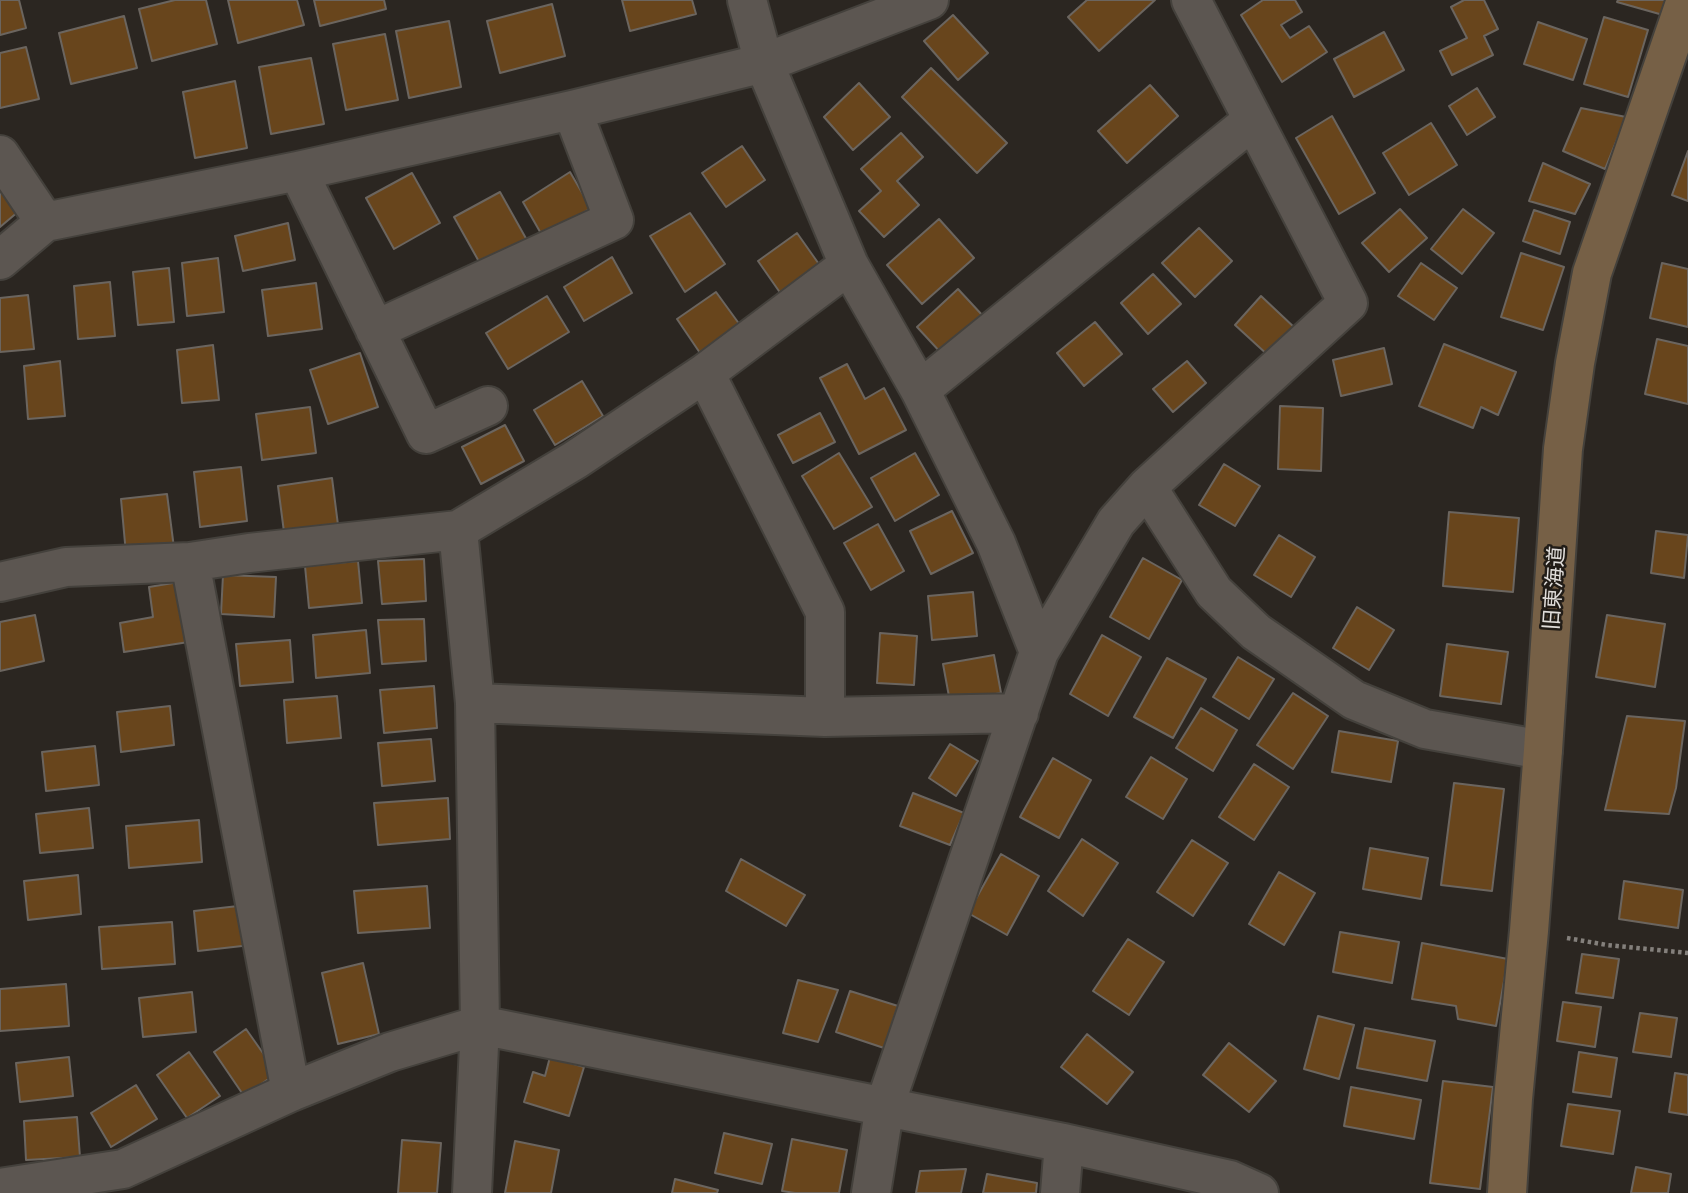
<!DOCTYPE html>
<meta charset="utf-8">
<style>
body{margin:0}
canvas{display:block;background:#2b2621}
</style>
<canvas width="1688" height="1193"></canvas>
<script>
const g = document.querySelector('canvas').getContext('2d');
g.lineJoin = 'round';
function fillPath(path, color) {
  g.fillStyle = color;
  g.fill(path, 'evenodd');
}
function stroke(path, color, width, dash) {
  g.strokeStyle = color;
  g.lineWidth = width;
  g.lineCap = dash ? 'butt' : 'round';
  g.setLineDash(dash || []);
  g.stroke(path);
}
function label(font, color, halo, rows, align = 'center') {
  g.font = font + ' "Exo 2","Noto Sans JP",sans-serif';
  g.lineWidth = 5;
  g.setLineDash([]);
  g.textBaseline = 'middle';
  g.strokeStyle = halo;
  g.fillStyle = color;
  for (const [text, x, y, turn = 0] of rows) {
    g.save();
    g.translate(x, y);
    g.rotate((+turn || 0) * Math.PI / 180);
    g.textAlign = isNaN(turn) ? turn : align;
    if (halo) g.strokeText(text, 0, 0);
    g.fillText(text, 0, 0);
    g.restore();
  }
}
const building = new Path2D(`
 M0,0H19L26,28L0,35Z
 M175,0H206L217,44L152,61L139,9Z
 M228,0H297L304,25L238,43Z
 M314,0H384L386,9L320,26Z
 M622,0H692L696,14L630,31Z
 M1087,0H1155L1099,51L1068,17Z
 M1263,0H1295L1302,12L1281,25L1290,38L1309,26L1327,52L1282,82L1241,15Z
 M1464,0H1484L1498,29L1484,36L1493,55L1452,75L1440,51L1467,38L1451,7Z
 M1618,0H1667L1663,15L1617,2Z
 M552,4L565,56L500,73L487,21Z
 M953,15L988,53L958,80L924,41Z
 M124,16L137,68L71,84L59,33Z
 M1604,17L1648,30L1628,97L1584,84Z
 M449,21L461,87L409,98L396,31Z
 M1538,22L1587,39L1573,80L1524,64Z
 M1384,32L1404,70L1354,97L1334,59Z
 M385,34L398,100L346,110L333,44Z
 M26,47L39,99L0,108V53Z
 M311,58L324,124L271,134L259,67Z
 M931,68L1007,143L977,173L902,97Z
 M235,81L247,148L195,158L183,92Z
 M859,83L890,117L853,150L824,117Z
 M1150,85L1178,116L1127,163L1098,131Z
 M1477,88L1495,117L1467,135L1449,106Z
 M1581,108L1626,117L1605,169L1563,151Z
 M1332,116L1375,193L1339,214L1296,138Z
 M1431,123L1457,165L1409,195L1383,153Z
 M901,133L923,157L897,181L919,205L884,237L859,211L881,191L861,169Z
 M742,146L765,180L726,207L702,173Z
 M1688,151V201L1672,195Z
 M1543,163L1590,184L1575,214L1529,201Z
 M570,172L591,208L543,237L523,202Z
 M412,173L440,223L394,249L366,198Z
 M0,189L19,211L0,227Z
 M500,192L528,242L482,267L454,217Z
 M1400,209L1427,238L1389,272L1362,243Z
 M1463,209L1494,233L1462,274L1431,249Z
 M1534,210L1570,222L1560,254L1523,241Z
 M690,213L725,264L685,292L650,236Z
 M939,219L974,258L922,304L887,265Z
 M288,223L295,260L243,271L235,236Z
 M1199,228L1232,261L1195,297L1162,263Z
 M797,233L821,267L781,294L758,261Z
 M1521,253L1564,267L1543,330L1501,317Z
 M612,257L632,293L584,321L564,287Z
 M218,258L224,312L187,316L182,263Z
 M1421,263L1457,288L1434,320L1398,296Z
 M1662,263L1688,269V327L1650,318Z
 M169,268L174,322L138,325L133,272Z
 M1153,274L1181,304L1148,334L1121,303Z
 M110,282L115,336L78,339L74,286Z
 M316,283L322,329L268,336L262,290Z
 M958,289L983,316L942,354L917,327Z
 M716,292L740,325L700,353L677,319Z
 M28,295L34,349L0,352V298Z
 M547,296L569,332L508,369L486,333Z
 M1261,296L1296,329L1270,357L1235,325Z
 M1095,322L1122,354L1084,386L1057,353Z
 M1657,339L1688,346V404L1645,394Z
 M1444,344L1516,372L1498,415L1481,407L1473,428L1419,406Z
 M213,345L219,400L182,403L177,350Z
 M1384,348L1392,384L1341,396L1333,360Z
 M360,353L378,407L328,424L310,370Z
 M60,361L65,416L28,419L24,366Z
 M1187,361L1206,383L1173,412L1153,389Z
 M847,364L865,399L884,388L906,430L859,454L820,378Z
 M582,381L603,416L555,445L534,410Z
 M1280,406L1323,408L1321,471L1278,469Z
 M310,407L316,453L262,460L256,414Z
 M820,413L835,442L793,463L778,435Z
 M505,425L524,461L481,484L462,447Z
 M839,453L872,507L834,529L802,476Z
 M915,453L939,495L895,521L871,478Z
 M1224,464L1260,486L1235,526L1199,505Z
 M241,467L247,521L200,527L194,472Z
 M332,478L338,525L284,532L278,486Z
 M167,494L174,548L126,554L121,499Z
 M952,511L973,553L931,574L910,531Z
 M1449,512L1519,518L1513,592L1443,586Z
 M878,524L904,571L871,590L844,543Z
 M1656,531L1688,535L1684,578L1651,573Z
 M1279,535L1315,557L1291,597L1254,575Z
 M1143,558L1182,580L1149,639L1110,617Z
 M424,559L426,601L382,604L378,561Z
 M358,561L362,603L309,608L305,566Z
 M223,575L276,577L274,617L221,614Z
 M185,581L195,641L124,652L120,623L153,617L149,587Z
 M973,592L977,636L932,640L928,596Z
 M1357,607L1394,630L1369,670L1333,648Z
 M35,615L44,661L0,671V622Z
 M1607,615L1665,624L1655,687L1596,677Z
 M424,619L426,661L382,664L378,620Z
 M366,630L370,673L316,678L313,635Z
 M880,633L917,636L914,685L877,683Z
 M1102,635L1141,657L1108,716L1070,694Z
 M290,640L293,682L240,686L236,644Z
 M1447,644L1508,652L1501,704L1440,696Z
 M994,655L1001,693L950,702L943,664Z
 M1238,657L1274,679L1249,719L1213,697Z
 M1167,658L1206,679L1173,738L1134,717Z
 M434,686L437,728L384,733L380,690Z
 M1293,693L1328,716L1293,769L1257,745Z
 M337,696L341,738L287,743L284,700Z
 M170,706L174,745L121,752L117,712Z
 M1201,708L1237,730L1213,771L1176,748Z
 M1627,716L1685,721L1676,788L1669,814L1605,810Z
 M1339,731L1398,741L1391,782L1332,772Z
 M431,739L435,781L382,786L378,743Z
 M950,744L978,761L956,796L929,778Z
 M95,746L99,785L46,791L42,752Z
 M1151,757L1187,779L1163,819L1126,797Z
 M1053,758L1091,780L1059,838L1020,817Z
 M1254,764L1289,787L1254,840L1219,817Z
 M1454,783L1504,789L1492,891L1441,885Z
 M913,793L964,813L950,845L900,826Z
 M448,798L450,839L378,845L374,803Z
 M89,808L93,848L40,853L36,814Z
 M199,820L202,862L129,868L126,826Z
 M1082,839L1118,863L1083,916L1048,891Z
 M1192,840L1228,863L1193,916L1157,892Z
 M1370,848L1428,858L1421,899L1363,889Z
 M1001,854L1039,876L1007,935L968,913Z
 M741,859L805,895L786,926L726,891Z
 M1279,872L1315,893L1284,945L1249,924Z
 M78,875L81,914L28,920L24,881Z
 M1624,881L1683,890L1678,928L1619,919Z
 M427,886L430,928L358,933L354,891Z
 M247,905L251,945L198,951L194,911Z
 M172,922L175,964L102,969L99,927Z
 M1340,932L1399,942L1392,983L1333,972Z
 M1128,939L1164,962L1129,1015L1093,991Z
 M1422,943L1508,959L1496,1026L1458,1019L1456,1006L1412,999Z
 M1582,954L1619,959L1613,998L1576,993Z
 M363,963L379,1034L338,1044L322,973Z
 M798,980L838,990L818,1042L783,1033Z
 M66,984L69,1026L0,1031V989Z
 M850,991L898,1006L884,1048L836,1032Z
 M192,992L196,1032L143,1037L139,998Z
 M1563,1002L1601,1007L1595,1047L1557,1041Z
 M1640,1013L1677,1018L1671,1057L1633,1052Z
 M1318,1016L1354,1025L1339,1079L1304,1069Z
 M1365,1028L1435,1041L1427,1081L1357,1068Z
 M246,1029L277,1073L244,1096L214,1052Z
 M1087,1034L1133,1072L1107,1104L1061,1067Z
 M1229,1043L1276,1081L1249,1112L1203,1075Z
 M189,1052L220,1096L187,1118L157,1075Z
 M1579,1052L1617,1058L1611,1097L1573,1092Z
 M69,1057L73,1096L20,1102L16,1063Z
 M550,1057L584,1067L569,1116L524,1102L533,1072L545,1076Z
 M1675,1073L1688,1075V1115L1669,1112Z
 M1443,1081L1493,1087L1480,1189L1430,1183Z
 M136,1085L157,1119L111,1147L91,1113Z
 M1351,1087L1421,1100L1414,1139L1344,1126Z
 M1568,1104L1620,1111L1613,1154L1561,1146Z
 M77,1117L80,1157L26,1160L24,1121Z
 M724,1133L772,1144L762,1184L715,1173Z
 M792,1139L847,1150L839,1193H795L782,1191Z
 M402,1140L441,1143L437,1193H398Z
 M515,1141L559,1150L551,1193H505Z
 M1636,1167L1671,1174L1668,1193H1631Z
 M966,1169L961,1193H916L920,1171Z
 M987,1174L1037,1183L1036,1193H983Z
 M675,1179L718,1190L717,1193H672Z`);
fillPath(building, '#68451c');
stroke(building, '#6b655f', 2);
const minor = new Path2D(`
 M747,0L764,63L849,265L920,390L996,543L1039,652
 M0,155L45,222
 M298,171L426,434L488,406
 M0,260L45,222L298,171L572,110L764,63L929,0
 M375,330L614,220L572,110
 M705,373L825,612V717
 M920,390L1253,120
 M1147,487L1214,592L1256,632L1354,700L1425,729L1543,750
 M458,530L475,703L480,1025L472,1193
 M190,562L291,1092
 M0,582L66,567L190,562L249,553L458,530L575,460L705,373L849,265
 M475,703L825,717L1019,713
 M0,1188L123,1169L291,1092L390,1052L480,1025L1064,1143L1230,1180L1259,1193
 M871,1193L885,1105L1039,652L1116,522L1147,487L1348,303L1191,0
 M1060,1193L1064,1143`);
const secondary = new Path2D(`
 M1507,1193L1513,1099L1529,931L1543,750L1563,449L1575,363L1592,273L1686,0`);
stroke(minor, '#44413c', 42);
stroke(secondary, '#44413c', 42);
stroke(new Path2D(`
 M1567,938L1607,945L1688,953`), '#84807c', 4.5, [3.5, 3.5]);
stroke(minor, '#5c5651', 38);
stroke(secondary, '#766046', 38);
label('21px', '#e1dedb', '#211c17', [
 ["旧東海道",1554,588,-86]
]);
</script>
